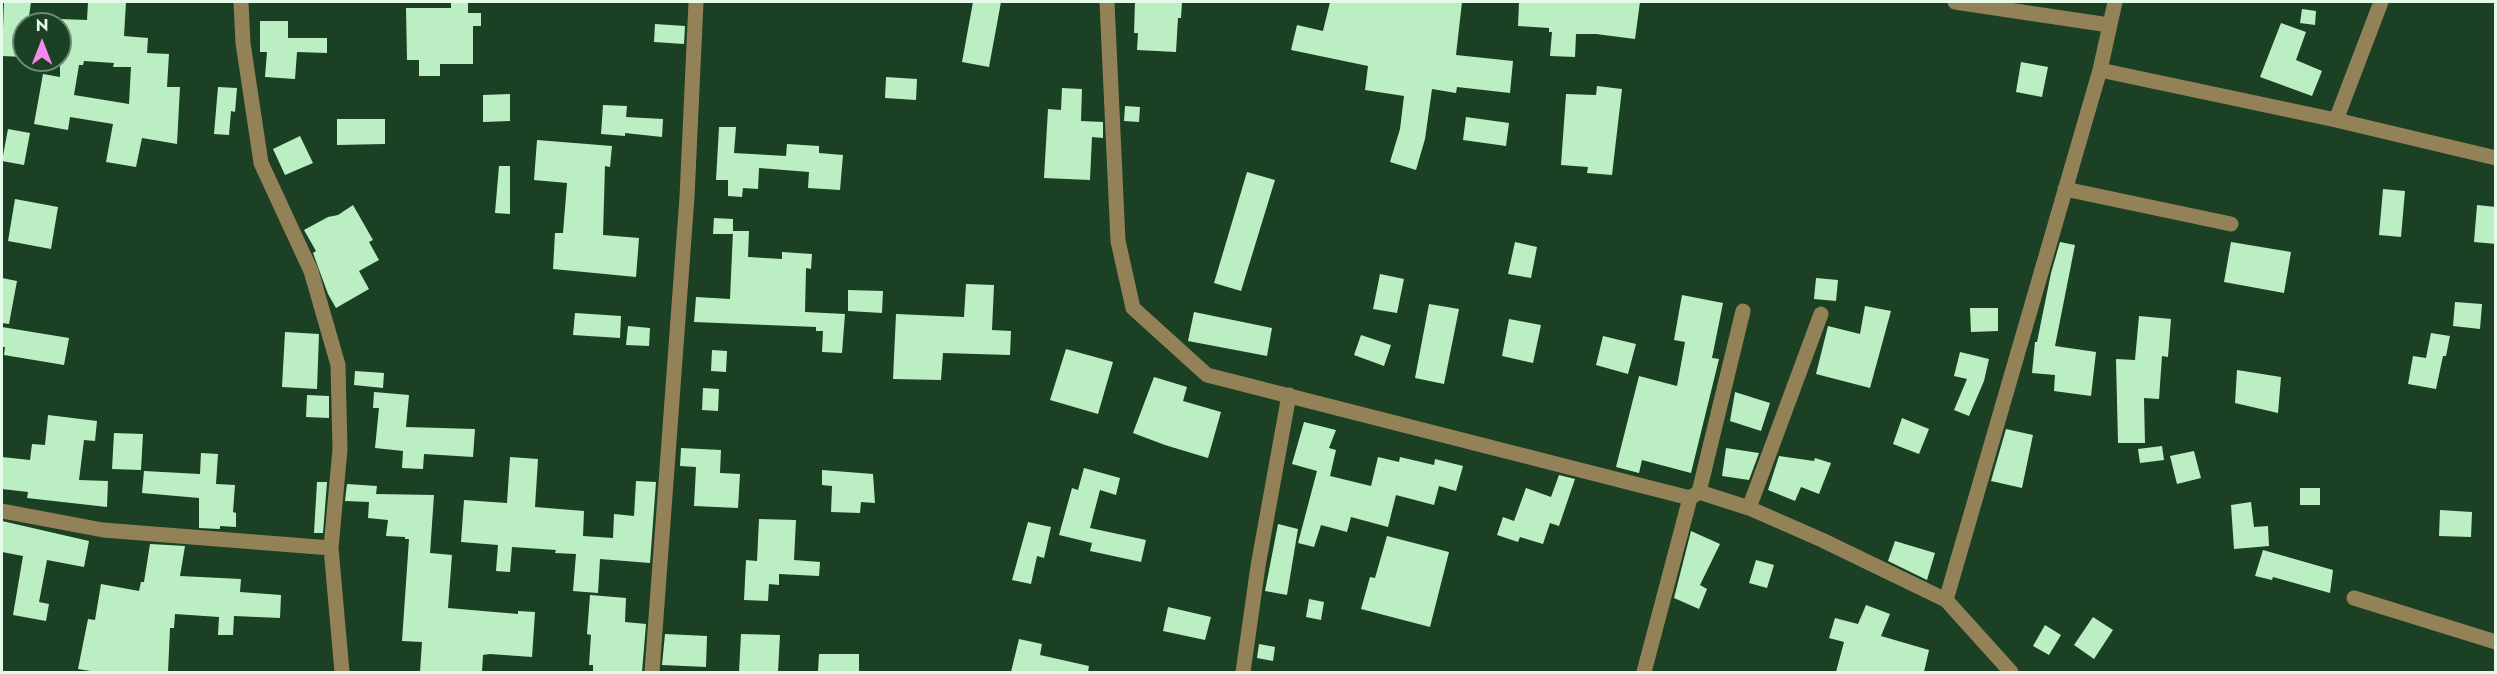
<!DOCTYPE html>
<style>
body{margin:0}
#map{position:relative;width:2497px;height:674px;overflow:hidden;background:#1b4023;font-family:Jost,sans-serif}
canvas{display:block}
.frame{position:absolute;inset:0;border:3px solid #e5fae8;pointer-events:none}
.north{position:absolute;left:12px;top:12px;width:60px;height:60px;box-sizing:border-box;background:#1b4023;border:2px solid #6c8a72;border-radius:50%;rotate:0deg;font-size:16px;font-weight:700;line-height:24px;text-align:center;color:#e5fae8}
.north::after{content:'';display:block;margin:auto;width:21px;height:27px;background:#f489f0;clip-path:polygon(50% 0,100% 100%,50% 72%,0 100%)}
</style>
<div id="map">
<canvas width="2497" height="674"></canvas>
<div class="frame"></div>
<div class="north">N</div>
</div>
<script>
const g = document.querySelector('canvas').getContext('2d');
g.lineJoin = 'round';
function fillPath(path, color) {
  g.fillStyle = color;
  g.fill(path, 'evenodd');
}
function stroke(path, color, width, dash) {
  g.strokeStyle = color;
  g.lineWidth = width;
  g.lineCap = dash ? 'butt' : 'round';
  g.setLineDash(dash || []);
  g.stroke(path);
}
fillPath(new Path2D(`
 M4,2H31L28,24H24V57L2,56Z
 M88,2H126L124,36L148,38L147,53L169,54L167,87H180L177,144L142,138L136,167L106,162L113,124L70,117L68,130L34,124L43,74L60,77V19L87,20ZM84,61L114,63L113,67H131L129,104L74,95L79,65H83Z
 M468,2V13H481V26H473V64H440V76H419V60H407L406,8H451V3Z
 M973,2H1001L989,67L962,62Z
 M1135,2H1182L1181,18H1178L1176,52L1137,50L1138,33H1134Z
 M1330,2H1462L1456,55L1513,61L1510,93L1457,87L1456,93L1432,89L1425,139L1416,170L1390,162L1400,129L1404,96L1365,90L1368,66L1291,50L1297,25L1323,31Z
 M1519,2H1640L1635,39L1596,34H1576L1575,57L1550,56L1552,32H1549V28L1518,26Z
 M2302,9L2316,11L2315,25L2300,23Z
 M260,21H288V38H327V53L297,52L295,79L265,77L267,52H260Z
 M2281,23L2306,32L2296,60L2322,71L2312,96L2260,77Z
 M655,24L685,26L684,44L654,42Z
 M2021,62L2048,67L2042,97L2016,92Z
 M886,77L917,79L916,100L885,98Z
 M1597,86L1622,89L1612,175L1587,173L1588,167L1561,165L1566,94L1596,95Z
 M218,87L237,88L235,112L231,111L229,135L214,134Z
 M1062,88L1082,89L1081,121L1103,122V138L1092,137L1090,180L1044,178L1048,109L1061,110Z
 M510,94V121L483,122V95Z
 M603,105L627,106L626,117L663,119L662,137L625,133V136L601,134Z
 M1125,106L1140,107L1139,122L1124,121Z
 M1466,117L1509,123L1506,146L1463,140Z
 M337,119H385V144L337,145Z
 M719,127H736L734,153L786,156L787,144L819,146V153L843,155L840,190L808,188L809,172L759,168L758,189L743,188L742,197L728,196V180H716Z
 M8,129L30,133L24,165L2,161Z
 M300,136L313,163L285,175L273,149Z
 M537,140L612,146L610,167L605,166L603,235L639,238L636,277L553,269L555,233H563L567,183L534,180Z
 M499,166H510V214L495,213Z
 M1247,172L1275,180L1241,291L1214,283Z
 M2383,189L2405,191L2401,237L2379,235Z
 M15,199L58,207L51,249L8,241Z
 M353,205L373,240L369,242L379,260L359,271L369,289L336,308L328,294L313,253L316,251L304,230L328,217L338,215Z
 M2477,205L2496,207V244L2474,242Z
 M714,218L733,219V234H713Z
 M733,231H749L748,257L782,259V252L812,254L811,269L806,268L805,312L845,314L842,353L822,352L823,331H816V327L694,322L696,297L730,299Z
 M1515,242L1537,247L1531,278L1508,274Z
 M2060,242L2075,245L2055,346L2096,352L2091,396L2054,391L2055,375L2032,373L2035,342H2037L2051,273Z
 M2231,242L2291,252L2284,293L2224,282Z
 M1380,274L1404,279L1397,313L1373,309Z
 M2,278L17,281L9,324L2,323Z
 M1816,278L1838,280L1836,301L1814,299Z
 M966,284L994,285L992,330L1011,331L1010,355L943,353L941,380L893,379L896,314L964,317Z
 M848,290L883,291L882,313L848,311Z
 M1682,295L1723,303L1712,358L1719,359L1691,473L1642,460L1639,473L1616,467L1639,376L1677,386L1685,342L1674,340Z
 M2455,302L2482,304L2480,329L2453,326Z
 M1429,304L1459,309L1444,384L1415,378Z
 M1865,306L1891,311L1870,388L1816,374L1828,326L1860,334Z
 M1970,308H1998V331L1971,332Z
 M1194,312L1272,328L1267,356L1188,341Z
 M575,313L621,316L620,338L573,335Z
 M2139,316L2171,319L2168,357L2162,356L2159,399L2144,398L2145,443H2118L2116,359L2135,360Z
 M1509,319L1541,325L1533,363L1502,356Z
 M628,326L650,328L649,346L626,345Z
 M2,327L69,338L64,365L4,355L5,347H2Z
 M285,332L319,334L317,389L282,387Z
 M2431,333L2450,336L2446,356H2443L2436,389L2408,384L2413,356L2426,358Z
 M1361,335L1391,345L1384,366L1354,355Z
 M1603,336L1636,344L1628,374L1596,365Z
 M1066,349L1113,362L1098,414L1050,400Z
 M712,350L727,351L726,372L711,371Z
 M1960,352L1989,359L1984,381L1969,416L1954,410L1967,379L1954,376Z
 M2237,370L2281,377L2278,413L2235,403Z
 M355,371L384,373L383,388L354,385Z
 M1154,377L1187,387L1183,401L1221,412L1208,458L1165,445L1133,433Z
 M703,388L719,389L718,411L702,410Z
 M374,392L409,395L406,427L475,429L473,457L424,454L423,469L402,468L403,451L375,448L379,408H373Z
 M1735,392L1770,403L1761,431L1730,421Z
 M307,395L329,396V418L306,417Z
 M48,415L97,421L95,441L84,440L79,480L108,481L107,507L27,498L28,492L2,489V457L30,460L32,444L45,445Z
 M1902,418L1929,429L1919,454L1893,444Z
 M1304,422L1336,430L1329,448L1336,450L1330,476L1371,486L1378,457L1399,462L1400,457L1434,465L1435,459L1463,466L1456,491L1439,486L1434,505L1396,495L1388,527L1351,517L1347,532L1321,525L1314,547L1298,543L1317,471L1292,464Z
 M2006,429L2033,435L2022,488L1991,481Z
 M114,433L143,434L141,470L112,469Z
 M2162,446L2164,460L2140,463L2138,449Z
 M681,448L721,450L720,473L740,474L738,508L694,506L696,467L680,466Z
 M1726,448L1759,453L1749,480L1722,476Z
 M2194,451L2201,478L2177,484L2170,456Z
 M201,453L218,454L216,484L235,485L233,512L236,513V527L220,526V529L199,528V498L142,493L144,471L200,474Z
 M1779,456L1814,461L1815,458L1831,463L1819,494L1801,487L1795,501L1768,490Z
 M510,457L538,459L535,507L584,511L583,536L613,538L614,514L634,516L636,481L656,482L650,563L600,559L598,593L573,591L576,554L555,553L556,550L512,547L510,572L496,571L498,545L461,542L464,500L507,503Z
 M1084,468L1120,478L1116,495L1100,490L1090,528L1146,540L1141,562L1090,551L1092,543L1059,535L1072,488L1078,490Z
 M822,470L873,474L875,503L861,502L860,513L831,512L832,486L822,485Z
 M1559,475L1575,479L1559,526L1550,523L1543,544L1520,537L1518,542L1497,535L1503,517L1514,521L1526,488L1551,497Z
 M317,482H327L323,533H314Z
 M347,484L377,486L376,494L434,495L430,553L452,555L448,608L518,614V611L535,612L532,657L490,654L483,655L482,672H420L422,642L402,641L409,539H405V537L386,536L388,520L368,518L369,502L345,501Z
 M2300,488H2320V505H2300Z
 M2251,502L2254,527L2268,526L2269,546L2234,549L2231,505Z
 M2440,510L2472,512L2471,537L2439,536Z
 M759,519L796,520L794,560L820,562L819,576L779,574V585L769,584L768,601L744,600L746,560L757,561Z
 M2,521L89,541L84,567L47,560L39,602L49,604L46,621L13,615L23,556L2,552Z
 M1028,522L1051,527L1044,558L1037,556L1031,584L1012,580Z
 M1278,524L1298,529L1287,595L1265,591Z
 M1691,531L1720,544L1700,585L1707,589L1699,609L1674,598Z
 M1387,536L1449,552L1430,627L1361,609L1370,577L1375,578Z
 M1895,541L1935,553L1927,580L1888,561Z
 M150,544L185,546L180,576L241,579L240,592L281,595L280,618L234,616L233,635H218L219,617L175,614L174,628H170L168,672H97L78,669L88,619L95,620L101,584L139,591L141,582H144Z
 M2263,550L2333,570L2330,593L2273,577L2272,580L2255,576Z
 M1756,560L1774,565L1767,588L1749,583Z
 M590,595L626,598L625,622L646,624L642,672H593V665H589L591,635L587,634Z
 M1309,599L1324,602L1321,620L1306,617Z
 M1866,605L1890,614L1881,636L1929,650L1924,672H1836L1844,642L1829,638L1835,618L1858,624Z
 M1168,607L1211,617L1205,640L1163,631Z
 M2093,617L2113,630L2094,659L2074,645Z
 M2045,625L2061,635L2049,655L2033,646Z
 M665,634L707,636L706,667L662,665Z
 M741,634L780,635L778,672H739Z
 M1019,639L1042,644L1040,655L1089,666L1088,672H1011Z
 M1259,644L1275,647L1273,661L1257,658Z
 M819,654H859V672H818Z`), '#bbefc3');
stroke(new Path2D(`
 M241,2L243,43L261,163L311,271L338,365L340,449L331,548L342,672
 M1107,2L1118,241L1133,308L1207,375L1690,498L1699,492L1749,508L1822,540L1946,600L2011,672
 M1955,2L2109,25
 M2100,70L2336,120L2496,158
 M2336,120L2381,2
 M2065,189L2231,224
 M1699,492L1743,311
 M1749,508L1821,314
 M2,511L103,530L331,548
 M2354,598L2496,642
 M1946,600L2100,70L2115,2
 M652,672L687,197L696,2
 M1243,672L1258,566L1289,395
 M1644,672L1690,498`), '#938257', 15);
</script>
